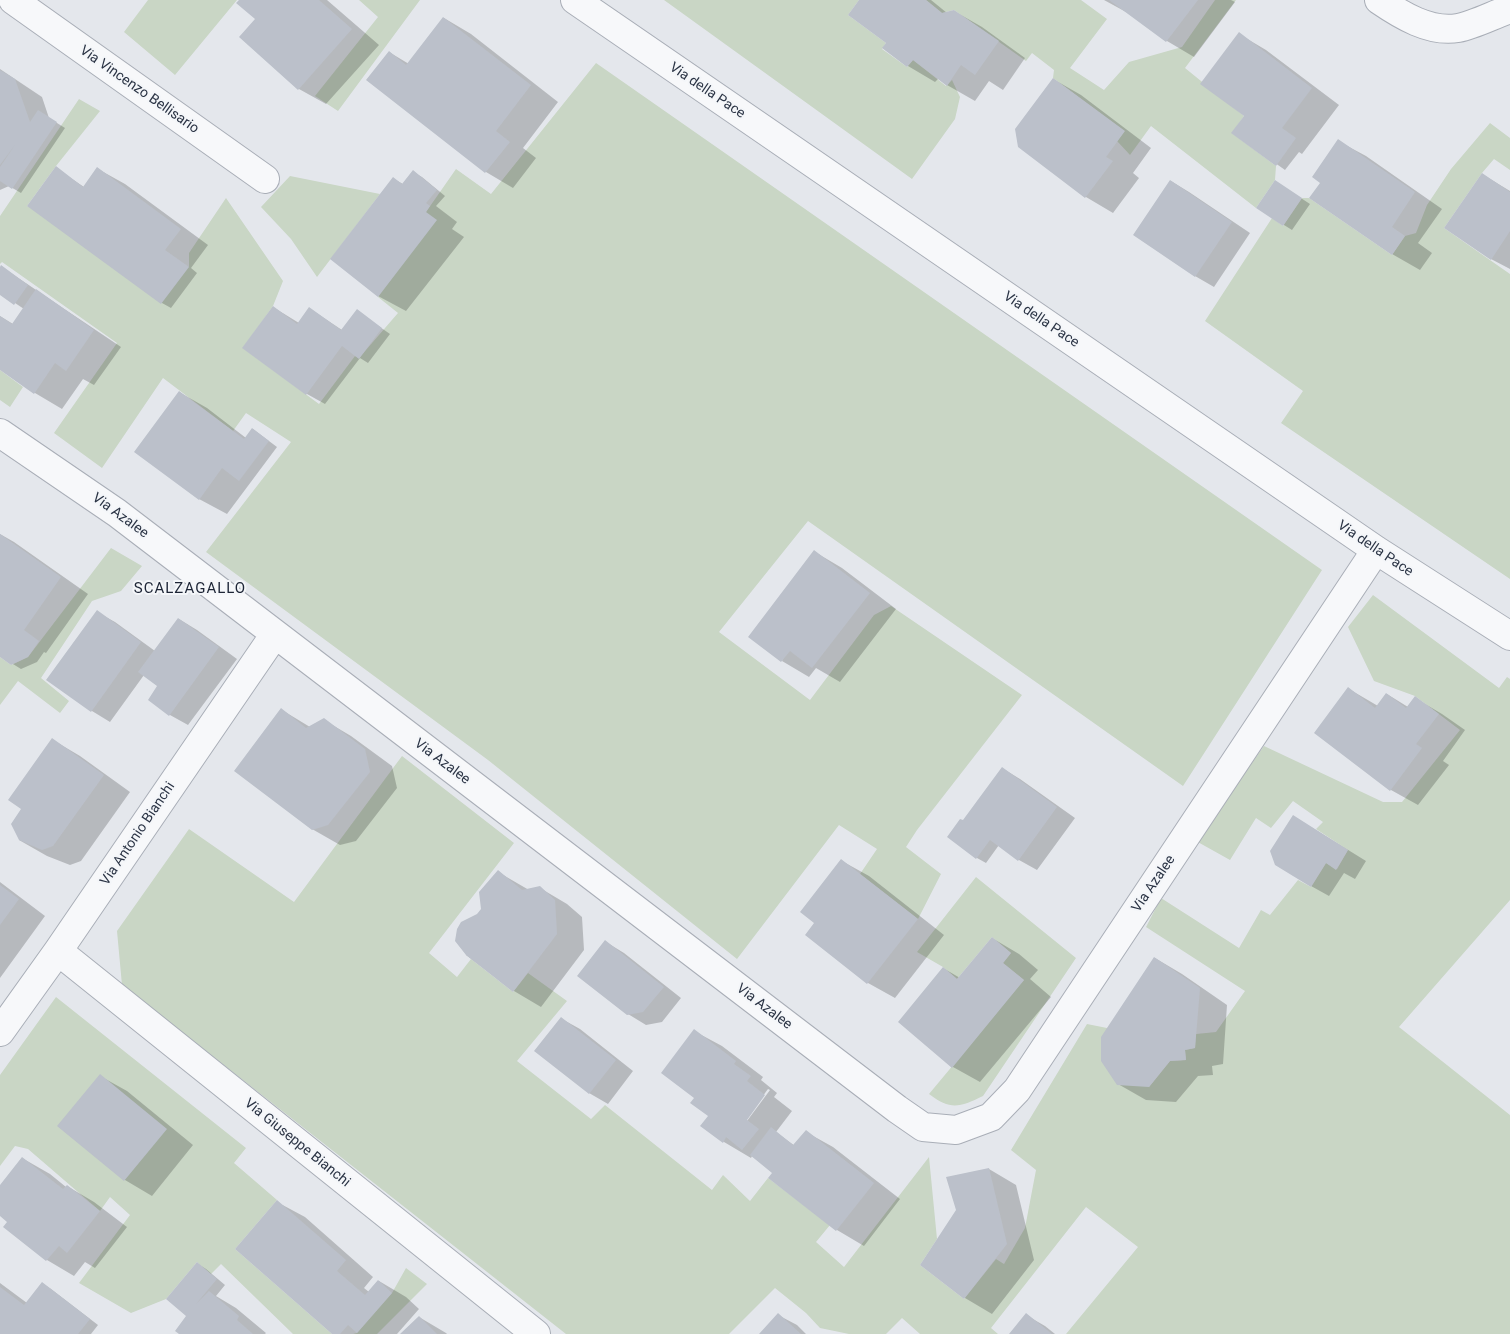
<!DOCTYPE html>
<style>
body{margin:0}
canvas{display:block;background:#e4e7ec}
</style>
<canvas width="1510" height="1334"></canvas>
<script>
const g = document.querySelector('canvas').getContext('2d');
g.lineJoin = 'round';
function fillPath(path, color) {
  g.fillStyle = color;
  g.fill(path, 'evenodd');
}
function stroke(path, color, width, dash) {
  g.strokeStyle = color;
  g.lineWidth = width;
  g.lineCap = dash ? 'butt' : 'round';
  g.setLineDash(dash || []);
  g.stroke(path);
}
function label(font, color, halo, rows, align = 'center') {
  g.font = font + ' Roboto,sans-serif';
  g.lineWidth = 4;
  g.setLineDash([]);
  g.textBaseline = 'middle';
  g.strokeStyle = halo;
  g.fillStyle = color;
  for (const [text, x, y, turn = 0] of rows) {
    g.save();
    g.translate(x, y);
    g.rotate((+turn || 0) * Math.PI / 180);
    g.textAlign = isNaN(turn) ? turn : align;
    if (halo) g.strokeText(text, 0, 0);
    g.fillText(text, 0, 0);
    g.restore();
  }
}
fillPath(new Path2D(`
 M148,0H237L175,75L124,32Z
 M359,0H420L338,111L315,96L378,17Z
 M664,0H859L848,15L886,43L882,49L907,67L913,60L946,86L952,80L960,97L955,119L912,179Z
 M926,0H1081L1107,19L1070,68L1104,90L1129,62L1182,47L1215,0H1236L1185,68L1244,116L1232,133L1276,166L1275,180L1256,208L1151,126L1130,155L1117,141L1124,131L1053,78L1054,70L1032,53L1026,61L954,10L942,13Z
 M596,63L1322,570L1183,786L808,521L719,632L810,700L874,615L891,606L1022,695L917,830L906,847L941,874L918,919L860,874L877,849L839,825L737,959L488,760L206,552L291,442L246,413L233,431L163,378L102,468L54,433L117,343L2,262L0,264V216L79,99L100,111L56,166L27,206L189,267V253L226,198L283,281L273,306L243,348L319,404L355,356L359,358L398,313L378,297L426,212L456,169L491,194Z
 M1490,123L1510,138V170L1494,159L1482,173L1444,228L1510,274V579L1281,423L1303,391L1205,321L1272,218L1283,226L1302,198H1309L1392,255L1405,236L1416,233L1427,205L1451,169Z
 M290,176L380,194L317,277L291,239L261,207Z
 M0,370L23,387L10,407L0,400Z
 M111,548L142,566L121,591L92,601L41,678L69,701L60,713L18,681L0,705V657L11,665L28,657Z
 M1373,595L1499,688L1507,677L1510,679V900L1399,1027L1510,1115V1334H1066L1138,1247L1086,1207L991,1328L998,1334H920L902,1318L886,1334H849L820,1328L806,1313L775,1288L729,1334H566L122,985L117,931L189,829L294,902L402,756L514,843L429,953L457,977L471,959L513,992L528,973L567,1001L517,1061L591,1119L605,1105L712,1190L723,1175L750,1201L768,1178L830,1225L816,1242L844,1267L929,1157L937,1239L920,1265L964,1299L996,1259L1004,1264L1025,1228L1036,1170L1011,1150L1087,1024L1107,1028L1149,1087L1170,1061L1186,1060L1185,1050L1195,1048L1196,1034L1216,1032L1245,991L1146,927L1161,898L1239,948L1261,910L1270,915L1298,880L1311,887L1326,863L1337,869L1348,850L1316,829L1323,822L1293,801L1271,828L1256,818L1230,860L1196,841L1264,746L1383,802H1402L1460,730L1415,696L1374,681L1348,627Z
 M976,877L1076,958L983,1096C960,1107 951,1111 929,1094L1024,980L1003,963L1011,953L992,937L957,979L943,967L917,952Z
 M56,997L246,1148L234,1163L277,1200L235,1249L332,1334H293L221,1264L210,1275L197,1262L166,1299L131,1313L79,1283L130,1215L110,1197L100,1211L28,1149L15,1146L0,1166V1075Z
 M406,1268L427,1284L377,1334H353L357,1333L392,1293Z`), '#c9d6c5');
fillPath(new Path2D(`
 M241,0H327L379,45L326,104L299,89L257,18Z
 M861,0H931L947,13L954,11L982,27L1025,58L1003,90L989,81L975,101L947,85L939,78L935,82L908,66L884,48L888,43Z
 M1104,0H1231L1235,2L1194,57L1167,41L1127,11L1126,12Z
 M444,18L471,34L558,102L523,148L536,158L513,188L486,172L367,80L389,52L409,64Z
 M1239,34L1266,50L1339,105L1302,154L1299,152L1285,170L1233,133L1246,116Z
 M0,69L42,97L49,118L65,128L21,193L9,186L0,190Z
 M1053,79L1081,95L1151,148L1133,173L1139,178L1113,213L1086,197L1019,146Z
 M1338,141L1366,156L1442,209L1418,243L1432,253L1420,270L1392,254L1322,183Z
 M56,168L84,187L98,169L125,184L208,245L191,268L197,273L171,308L162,303Z
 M413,172L422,177L445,196L436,206L457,222L452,229L464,237L406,311L378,296L394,179L403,184Z
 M1482,174L1510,191V269L1491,259Z
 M1171,181L1189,192L1250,233L1214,287L1195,276Z
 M1284,187L1310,204L1292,230L1284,225Z
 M2,267L121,347L94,385L83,379L62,409L35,393L0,369V316L13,324L24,309L0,293V269Z
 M273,307L299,323L309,308L342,330L357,311L390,334L368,363L360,358L325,404L307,394L244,347Z
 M179,392L207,408L246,438L253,429L277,447L227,514L199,499Z
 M0,534L14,542L88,594L46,653L44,652L37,662L21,669L0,656Z
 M815,552L842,568L896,609L840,682L816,668L809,677L782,661Z
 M97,612L115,622L155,651L179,619L197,630L237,659L188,725L170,715L149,700L159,686L144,675L110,722L92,711L48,680Z
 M1349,689L1378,706L1387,694L1408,707L1415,698L1442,714L1465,730L1443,761L1449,765L1418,805L1391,790L1316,733Z
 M282,710L310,727L324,720L351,736L392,766L397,788L356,841L340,845L312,829Z
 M53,740L80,756L130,792L81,861L70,865L47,856L19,840L23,809Z
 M1002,768L1020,779L1075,818L1037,870L1019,860L999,845L986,863L977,858L963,822Z
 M1311,827L1366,861L1355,879L1344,873L1329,896L1311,886Z
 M842,861L869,876L944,935L895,998L868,983L815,923Z
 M498,872L529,890L540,888L567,904L582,917L584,950L541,1007L514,991L466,955L477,915L482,909Z
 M0,882L45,916L0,978Z
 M992,938L1019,954L1038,970L1030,979L1051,997L980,1082L953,1067L943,968L960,978Z
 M606,942L624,953L681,998L662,1022L646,1025L628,1014Z
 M1155,958L1182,974L1227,1005L1223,1064L1212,1066L1213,1075L1198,1076L1176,1102L1146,1100L1118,1084Z
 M562,1019L580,1029L633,1071L608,1104L589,1093Z
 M694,1031L722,1046L763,1077L761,1080L777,1093L774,1097L792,1111L776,1132L795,1146L806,1132L833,1147L900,1199L864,1246L837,1230L770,1178L774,1173L752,1156L751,1158L724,1142L702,1126L709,1116L695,1098ZM768,1089L770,1090L744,1125L743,1123Z
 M100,1076L127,1091L193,1145L152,1196L125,1180L58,1126Z
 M22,1158L50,1174L66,1187L67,1186L94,1202L127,1227L95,1268L85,1262L74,1276L47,1260L5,1227L9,1222L0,1214V1187Z
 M989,1169L1016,1185L1034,1260L992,1314L965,1298L922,1264Z
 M277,1202L305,1217L373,1277L364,1288L369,1292L379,1281L406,1297L419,1309L397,1334H334Z
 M198,1264L206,1269L225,1285L216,1296L236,1308L266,1333L265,1334H181L188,1315Z
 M0,1283L27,1303L43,1284L51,1289L98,1325L91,1334H0Z
 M778,1315L797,1325L806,1334H761Z
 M1026,1315L1045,1326L1055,1334H1011Z
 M419,1317L446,1333L447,1334H402Z`), '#0003');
fillPath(new Path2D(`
 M239,0H319L352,29L298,90L239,37L255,19L236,3Z
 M859,0H926L942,13L954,10L999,41L975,75L961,65L947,86L913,60L907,67L882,48L886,43L848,15Z
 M1109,0H1198L1166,42Z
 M443,17L531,85L496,131L510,142L485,173L366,80L389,51L406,65Z
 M1239,32L1312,88L1282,128L1296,138L1276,166L1231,133L1244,116L1200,84Z
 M0,70L15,79L30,122L38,110L57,122L12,189L0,181V167L15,145L0,165Z
 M1053,78L1125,131L1106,157L1113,161L1085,198L1018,147L1015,129Z
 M1338,139L1415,192L1392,227L1405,236L1392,255L1309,198L1320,183L1312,177Z
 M56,166L83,187L97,167L181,229L165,250L189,267L161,304L27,206Z
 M413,170L437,190L426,203L430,206L426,212L437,220L378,297L330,259L393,177L402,184Z
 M1482,173L1510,192V231L1491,260L1444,228Z
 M1170,180L1232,222L1195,277L1133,235Z
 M1275,180L1302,198L1283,226L1256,208Z
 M1,265L28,285L14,305L0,295V267Z
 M36,289L94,330L66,371L55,363L34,394L0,370V316L12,324Z
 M273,306L297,324L309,307L341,330L357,309L382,328L359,359L342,346L306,395L242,348Z
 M179,391L244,439L252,428L269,441L239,481L222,468L199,500L134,452Z
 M0,534L61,577L24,630L39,641L28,657L11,665L0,657Z
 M814,550L870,593L812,668L790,651L781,662L748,637Z
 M97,610L141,642L91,712L46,680Z
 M178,618L219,647L169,716L148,700L157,686L138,672Z
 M1348,687L1375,708L1386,693L1406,708L1415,696L1439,714L1416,744L1422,748L1390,791L1314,733Z
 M281,708L306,728L324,718L365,749L370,772L328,825L312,830L234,771Z
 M52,738L104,775L53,846L42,850L19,840L11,824L21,809L8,800Z
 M1002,767L1057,807L1018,861L990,840L976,859L947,837L960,819L963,820Z
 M1293,815L1348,850L1336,870L1326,863L1311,887L1275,865L1270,851Z
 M841,859L918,919L867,984L805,935L814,923L800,912Z
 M498,870L522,890L540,886L555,900L557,934L513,992L466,955L455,941L457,929L461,922L477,914L481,909L479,892Z
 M0,885L19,899L0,925Z
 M992,937L1011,953L1003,963L1024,980L952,1068L898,1022L943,967L957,979Z
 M605,940L664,987L643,1012L627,1015L577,976Z
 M1154,957L1200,988L1195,1048L1185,1050L1186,1060L1170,1061L1149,1087L1117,1085L1101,1061V1037Z
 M561,1017L616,1060L589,1094L534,1051Z
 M694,1029L736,1061L734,1064L751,1076L747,1081L765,1095L747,1120L759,1129L742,1150L726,1137L723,1143L700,1126L708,1116L690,1103L694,1098L661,1073Z
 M100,1074L167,1129L124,1181L57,1126Z
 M771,1127L793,1145L806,1130L874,1183L836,1231L768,1178L772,1173L750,1155Z
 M22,1157L63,1189L67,1185L100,1211L67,1253L59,1246L46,1261L3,1227L7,1222L0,1216V1185Z
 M989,1168L1007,1244L964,1299L920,1265L956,1210L946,1177Z
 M277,1200L346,1260L337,1271L365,1295L378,1280L392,1293L357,1333L348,1325L340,1334H332L235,1249Z
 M197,1262L217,1279L196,1304L209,1291L239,1316L237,1320L253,1334H179L175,1331L186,1316L166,1299Z
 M42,1282L90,1319L78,1334H0V1287L24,1305Z
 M778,1313L801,1334H759Z
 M1026,1313L1052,1334H1009Z
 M419,1316L437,1334H400Z`), '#bbc0ca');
const minor = new Path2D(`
 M13,0L265,179
 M575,0L1376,550L1510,636
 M1379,0C1401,15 1430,33 1458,28C1474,25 1495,14 1510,9
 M0,433L117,513L897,1109L923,1127L956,1130L991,1117L1017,1090L1376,550
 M58,951L536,1334
 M0,1032L58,951L275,634`);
stroke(minor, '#a9aeb7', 30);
stroke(minor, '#f7f8fa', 28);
label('14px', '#2b3445', '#f4f6f9', [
 ["Via Vincenzo Bellisario",139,90,35],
 ["Via della Pace",707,91,34],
 ["Via della Pace",1041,320,34],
 ["Via Azalee",120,516,36],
 ["Via della Pace",1375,549,34],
 ["Via Azalee",442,762,37],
 ["Via Antonio Bianchi",138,834,-56],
 ["Via Azalee",1154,884,-56],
 ["Via Azalee",764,1007,37],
 ["Via Giuseppe Bianchi",297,1143,39]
]);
g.letterSpacing = '1px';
label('15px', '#1d2536', '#f4f6f9', [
 ["SCALZAGALLO",190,589]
]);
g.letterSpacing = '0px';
</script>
